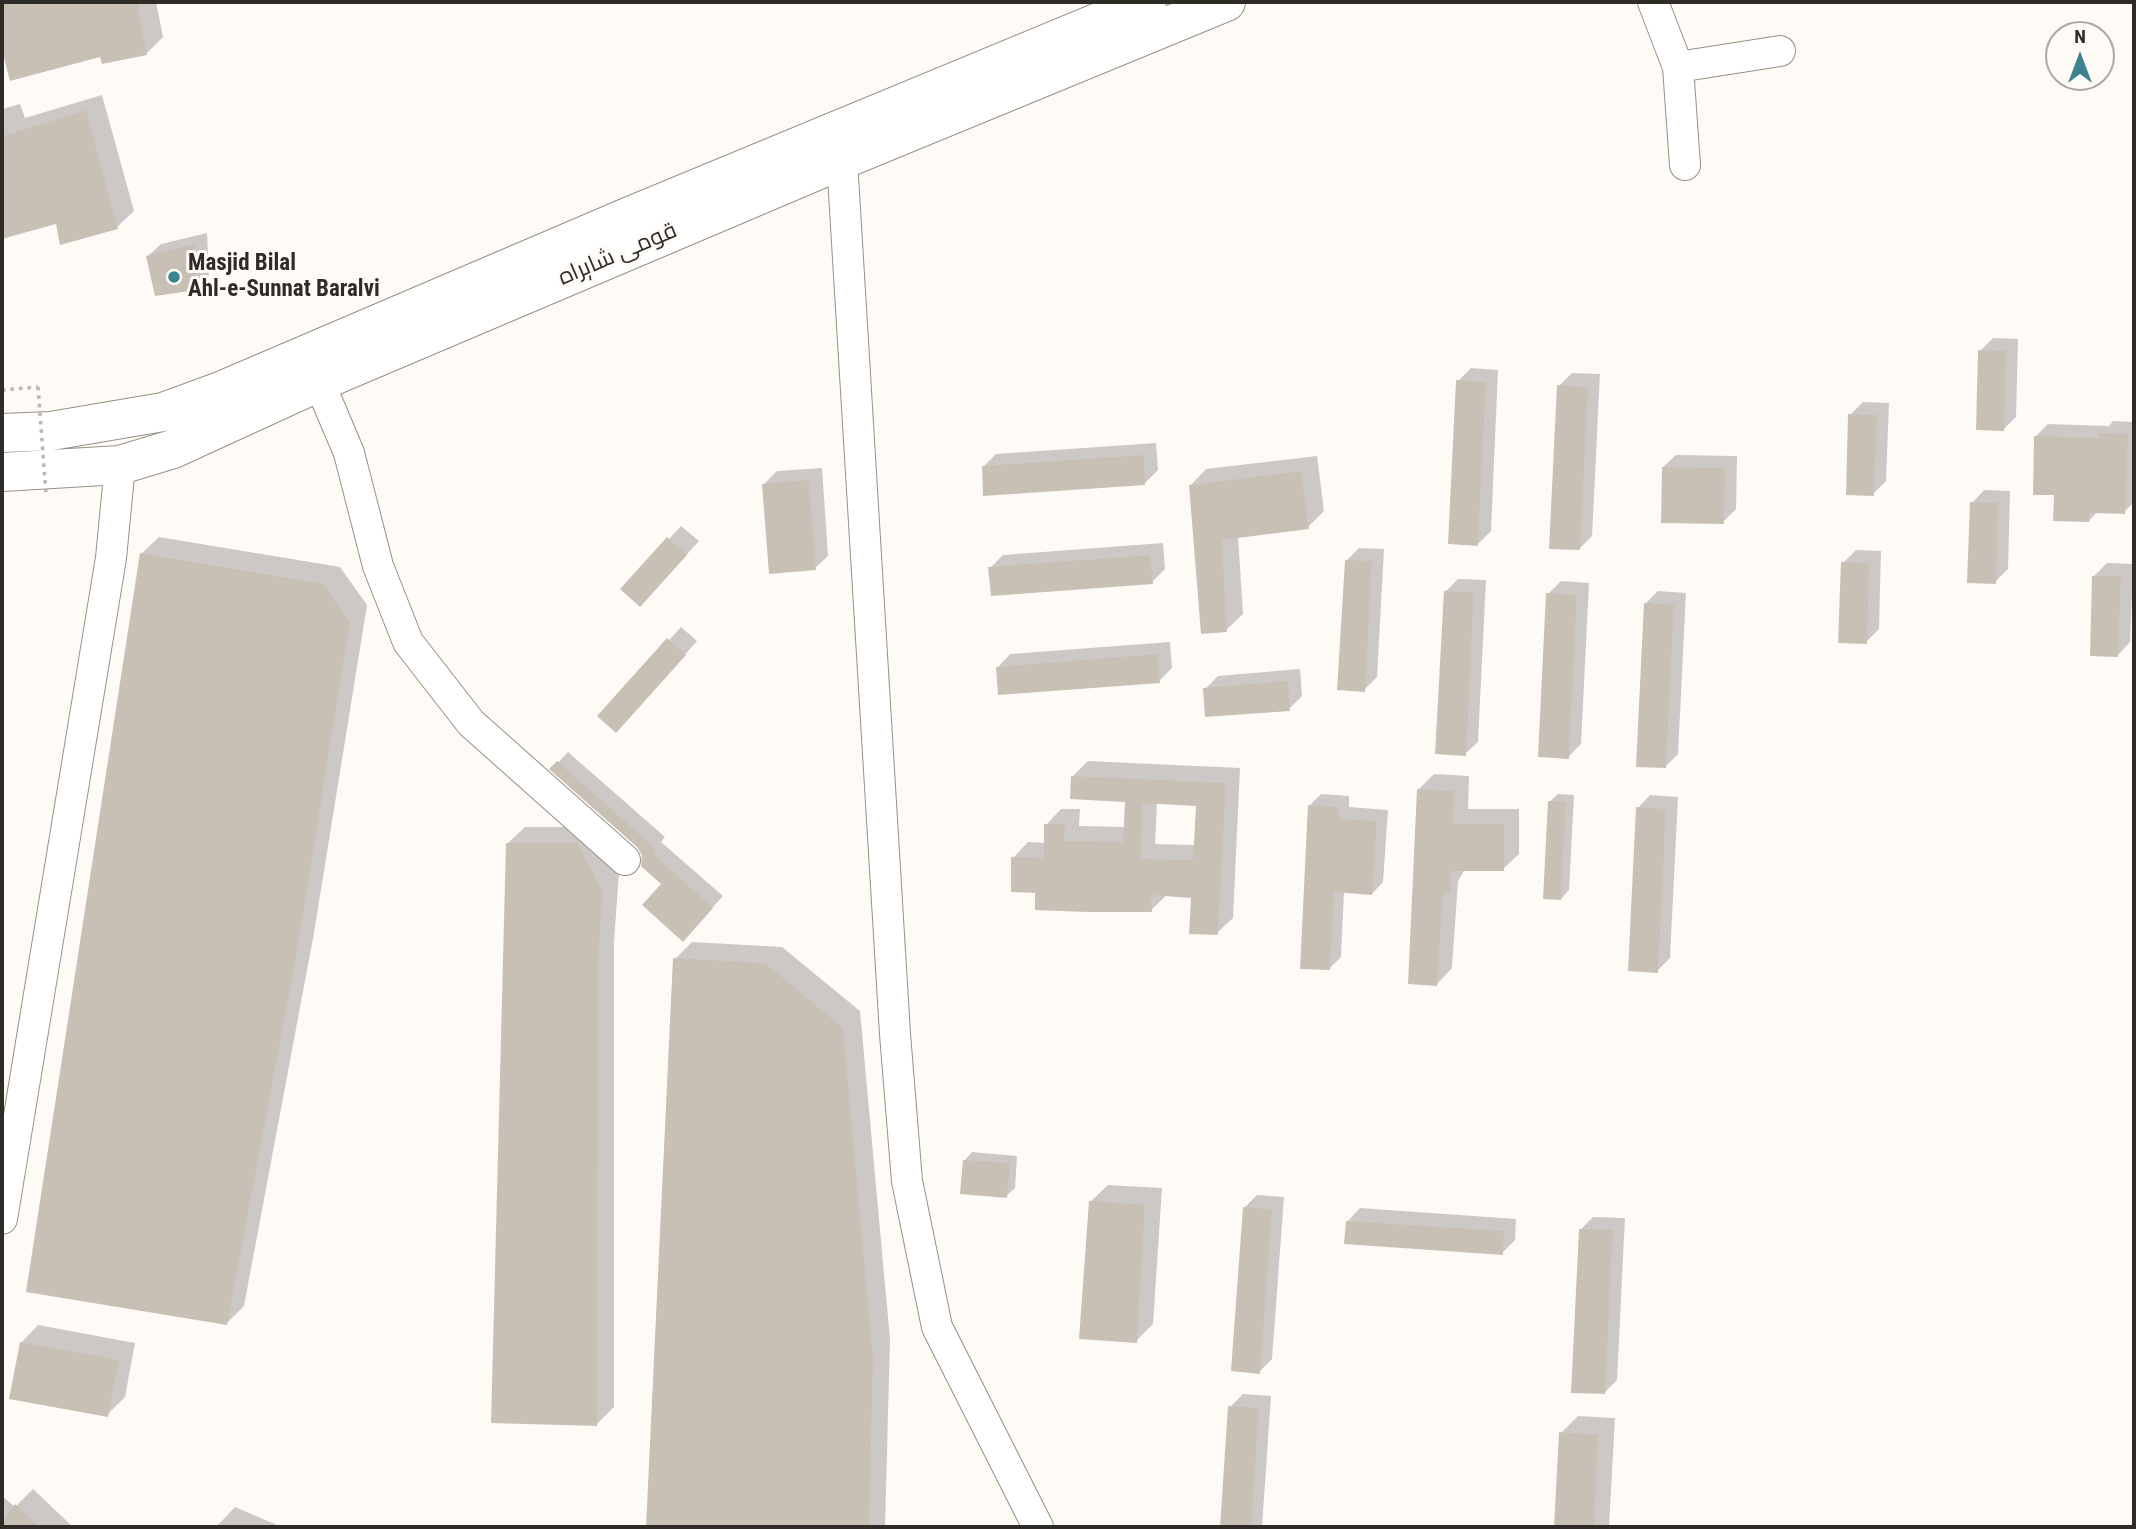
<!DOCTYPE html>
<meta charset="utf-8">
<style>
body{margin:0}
#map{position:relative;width:2136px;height:1529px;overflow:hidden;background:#fefbf7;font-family:"Roboto Condensed",sans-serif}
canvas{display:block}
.frame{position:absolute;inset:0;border:4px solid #2f2c28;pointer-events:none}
.north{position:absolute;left:2045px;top:21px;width:70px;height:70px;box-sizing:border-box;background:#fefbf7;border:2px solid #aba8a4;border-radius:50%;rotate:0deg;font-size:19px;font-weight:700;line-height:28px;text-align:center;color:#2f2c28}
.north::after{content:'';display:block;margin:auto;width:24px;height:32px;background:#3d8290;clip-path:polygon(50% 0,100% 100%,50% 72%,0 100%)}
</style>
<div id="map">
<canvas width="2136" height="1529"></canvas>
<div class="frame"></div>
<div class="north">N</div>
</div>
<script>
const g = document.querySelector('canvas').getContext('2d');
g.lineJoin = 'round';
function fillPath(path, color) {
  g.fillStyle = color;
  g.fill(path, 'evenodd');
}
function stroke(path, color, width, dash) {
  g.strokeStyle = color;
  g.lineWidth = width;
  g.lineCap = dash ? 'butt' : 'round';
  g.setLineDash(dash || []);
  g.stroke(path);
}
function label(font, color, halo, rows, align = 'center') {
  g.font = font + ' "Roboto Condensed",Cairo,sans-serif';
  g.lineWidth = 6;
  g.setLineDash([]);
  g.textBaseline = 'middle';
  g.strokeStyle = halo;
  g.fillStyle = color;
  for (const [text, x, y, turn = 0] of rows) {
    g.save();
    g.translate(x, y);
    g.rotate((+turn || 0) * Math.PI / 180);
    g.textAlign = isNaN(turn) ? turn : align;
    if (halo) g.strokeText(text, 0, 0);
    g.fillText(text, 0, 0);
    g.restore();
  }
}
fillPath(new Path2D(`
 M2,2H156L163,37L146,54L2,49Z
 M102,95L134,211L117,227L57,222L2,237V109L20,104L25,118Z
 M207,233L209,275L196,288L148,256L161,244Z
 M1993,338L2018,339L2016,417L2003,430L1980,351Z
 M1471,368L1498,370L1491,531L1478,544L1458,381Z
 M1572,373L1600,374L1592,536L1579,549L1559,386Z
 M1863,402L1889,403L1886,481L1873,494L1850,415Z
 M2113,421L2134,422V502L2124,512L2098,511L2089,521L2056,494L2036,436L2048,424L2109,426Z
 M1156,443L1158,470L1145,483L983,467L996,454Z
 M1676,455L1737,456L1736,509L1723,522L1663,467Z
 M1317,456L1324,511L1308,527L1238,536L1243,614L1226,630L1190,486L1206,469Z
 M822,468L828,556L815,568L764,484L777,471Z
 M1984,490L2010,491L2008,569L1995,582L1972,503Z
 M681,526L699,541L653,592L623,589Z
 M159,537L340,567L367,605L314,933L244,1306L227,1323L141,554Z
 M1163,543L1165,569L1152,582L990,568L1003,555Z
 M1359,548L1384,549L1377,677L1364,690L1346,561Z
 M1856,550L1881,551L1879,629L1866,642L1843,563Z
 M2107,563L2133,564L2130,642L2118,655L2094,576Z
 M1458,579L1486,580L1478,742L1465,754L1445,592Z
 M1561,581L1589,583L1581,744L1568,757L1548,594Z
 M1658,591L1686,593L1678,754L1665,767L1645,604Z
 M681,627L697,641L629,718L600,716Z
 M1170,642L1172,668L1159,681L998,667L1010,654Z
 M1300,669L1302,696L1289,709L1205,689L1218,676Z
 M568,752L665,837L661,842L723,896L693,929L638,846L552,769Z
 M1088,761L1240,768L1233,918L1217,933L1193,896L1167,895L1151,910L1013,858L1028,842L1046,843V825L1061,809H1080L1079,826L1126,827L1127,800L1073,776ZM1157,802L1197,804L1195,845L1155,844Z
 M1434,774L1469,776L1468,809H1519V854L1503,869H1465L1458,881L1452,968L1437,984L1419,789Z
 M1321,794L1349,796V807L1388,810L1383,882L1372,894L1344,892L1341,957L1329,969L1309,806Z
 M1558,794L1574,795L1569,890L1561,899L1549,802Z
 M1650,795L1678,797L1670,958L1657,971L1638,808Z
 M525,827H595L619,873L614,942V1407L597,1424L507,844Z
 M692,942L782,947L860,1011L890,1339L885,1527H648L675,959Z
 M972,1152L1017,1156L1015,1188L1006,1196L964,1161Z
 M1108,1185L1162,1188L1153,1324L1136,1341L1090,1202Z
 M1257,1195L1284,1197L1272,1359L1259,1372L1245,1207Z
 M1360,1208L1516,1219L1515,1240L1502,1253L1348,1221Z
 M1593,1217L1625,1218L1617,1380L1604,1393L1580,1230Z
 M38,1325L135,1343L125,1397L107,1415L21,1343Z
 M1243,1394L1271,1396L1262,1527H1222L1230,1407Z
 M1578,1416L1615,1418L1609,1527H1556L1561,1433Z
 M33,1489L73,1527H2V1496L15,1507Z
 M235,1507L282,1527H216Z`), '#0003');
fillPath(new Path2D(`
 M2,2H137L147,55L102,64L100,57L10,81L2,50Z
 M86,110L118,229L60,245L56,224L2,239V136Z
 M195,244L197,290L155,296L146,256Z
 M1978,350L2006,351L2004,431L1976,430Z
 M1456,380L1486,382L1478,546L1448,544Z
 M1557,385L1588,387L1580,550L1549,549Z
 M1848,414L1877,415L1874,496L1846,495Z
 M2099,433L2128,434L2125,514L2090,513L2089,522L2053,521L2054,495H2033L2034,436L2099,438Z
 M1144,455L1145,485L983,496L982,466Z
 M1662,467L1725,468L1724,524L1661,523Z
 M1301,471L1309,529L1222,540L1227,632L1201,634L1189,485Z
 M809,480L816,570L769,574L762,484Z
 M1970,502L1998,503L1996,584L1967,583Z
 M667,537L687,555L640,607L620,589Z
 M140,553L323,584L350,622L297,952L227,1325L26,1292Z
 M1150,555L1153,584L991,596L988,567Z
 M1345,560L1372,561L1365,692L1337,690Z
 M1841,562L1869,563L1867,644L1838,643Z
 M2092,576H2121L2118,657L2090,656Z
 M1444,591L1474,592L1466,756L1435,754Z
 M1546,593L1577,595L1569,759L1538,757Z
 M1644,603L1674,605L1666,768L1636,767Z
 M667,638L686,655L616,733L597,716Z
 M1157,654L1160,683L998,695L996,667Z
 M1288,681L1290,711L1205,717L1203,688Z
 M557,761L656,849L652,853L713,908L683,942L642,905L661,884L641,866L642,855L637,847L549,769Z
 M1071,776L1226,783L1218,935L1189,934L1191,898L1151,895L1152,912H1087L1035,910V893L1011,892V857L1044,858V824H1065L1064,841L1123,842L1125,802L1070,799ZM1142,803L1196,806L1193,860L1141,859Z
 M1417,789L1454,791L1453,824H1504V871H1451L1450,892L1443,893L1437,986L1408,984Z
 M1548,801L1566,802L1561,900L1543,899Z
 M1308,805L1338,807V819L1377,821L1372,895L1334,892L1330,970L1300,969Z
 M1636,807L1666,809L1658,973L1628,971Z
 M506,843H577L603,891L598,960L597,1426L491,1423Z
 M673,958L765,963L843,1028L873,1358L869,1527H646Z
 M963,1160L1010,1163L1007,1198L960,1194Z
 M1089,1201L1145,1205L1137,1343L1079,1339Z
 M1243,1207L1272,1209L1260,1374L1231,1371Z
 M1346,1221L1504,1231L1503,1255L1344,1244Z
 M1579,1229L1613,1230L1605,1394L1571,1393Z
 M20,1342L119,1360L108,1417L9,1399Z
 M1228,1406L1259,1408L1251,1527H1220Z
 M1559,1432L1598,1435L1594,1527H1554Z
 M15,1504L39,1527H2V1522Z`), '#c8c0b5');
const minor = new Path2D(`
 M1653,2L1678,67L1685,165
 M1678,67L1780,51
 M842,160L895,1034L907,1181L937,1327L1038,1527
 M319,382L349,453L378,566L408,642L471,723L625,860
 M2,1219L111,558L120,465`);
const highway = new Path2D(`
 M2,433L51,431L163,412L223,390L630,216L1147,2
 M2,472L120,465L173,449L319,382L842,160L1226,2`);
stroke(minor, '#979086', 32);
stroke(highway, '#979086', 40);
stroke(new Path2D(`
 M2,390L38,387`), '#bab7b3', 3.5, [3.5, 5]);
stroke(minor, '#fff', 30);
stroke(highway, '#fff', 38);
stroke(new Path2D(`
 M38,387L46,494`), '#bab7b3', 3.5, [3.5, 5]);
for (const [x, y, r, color] of [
 [174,277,7,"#3d8290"]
]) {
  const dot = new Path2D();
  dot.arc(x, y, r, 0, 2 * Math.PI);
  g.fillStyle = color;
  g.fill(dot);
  stroke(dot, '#fefbf7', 2.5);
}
label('23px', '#2f2c28', '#fefbf7', [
 ["قومی شاہراہ",618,255,-23]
]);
label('bold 23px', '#2f2c28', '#fefbf7', [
 ["Masjid Bilal",188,264],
 ["Ahl-e-Sunnat Baralvi",188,290]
], 'left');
</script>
